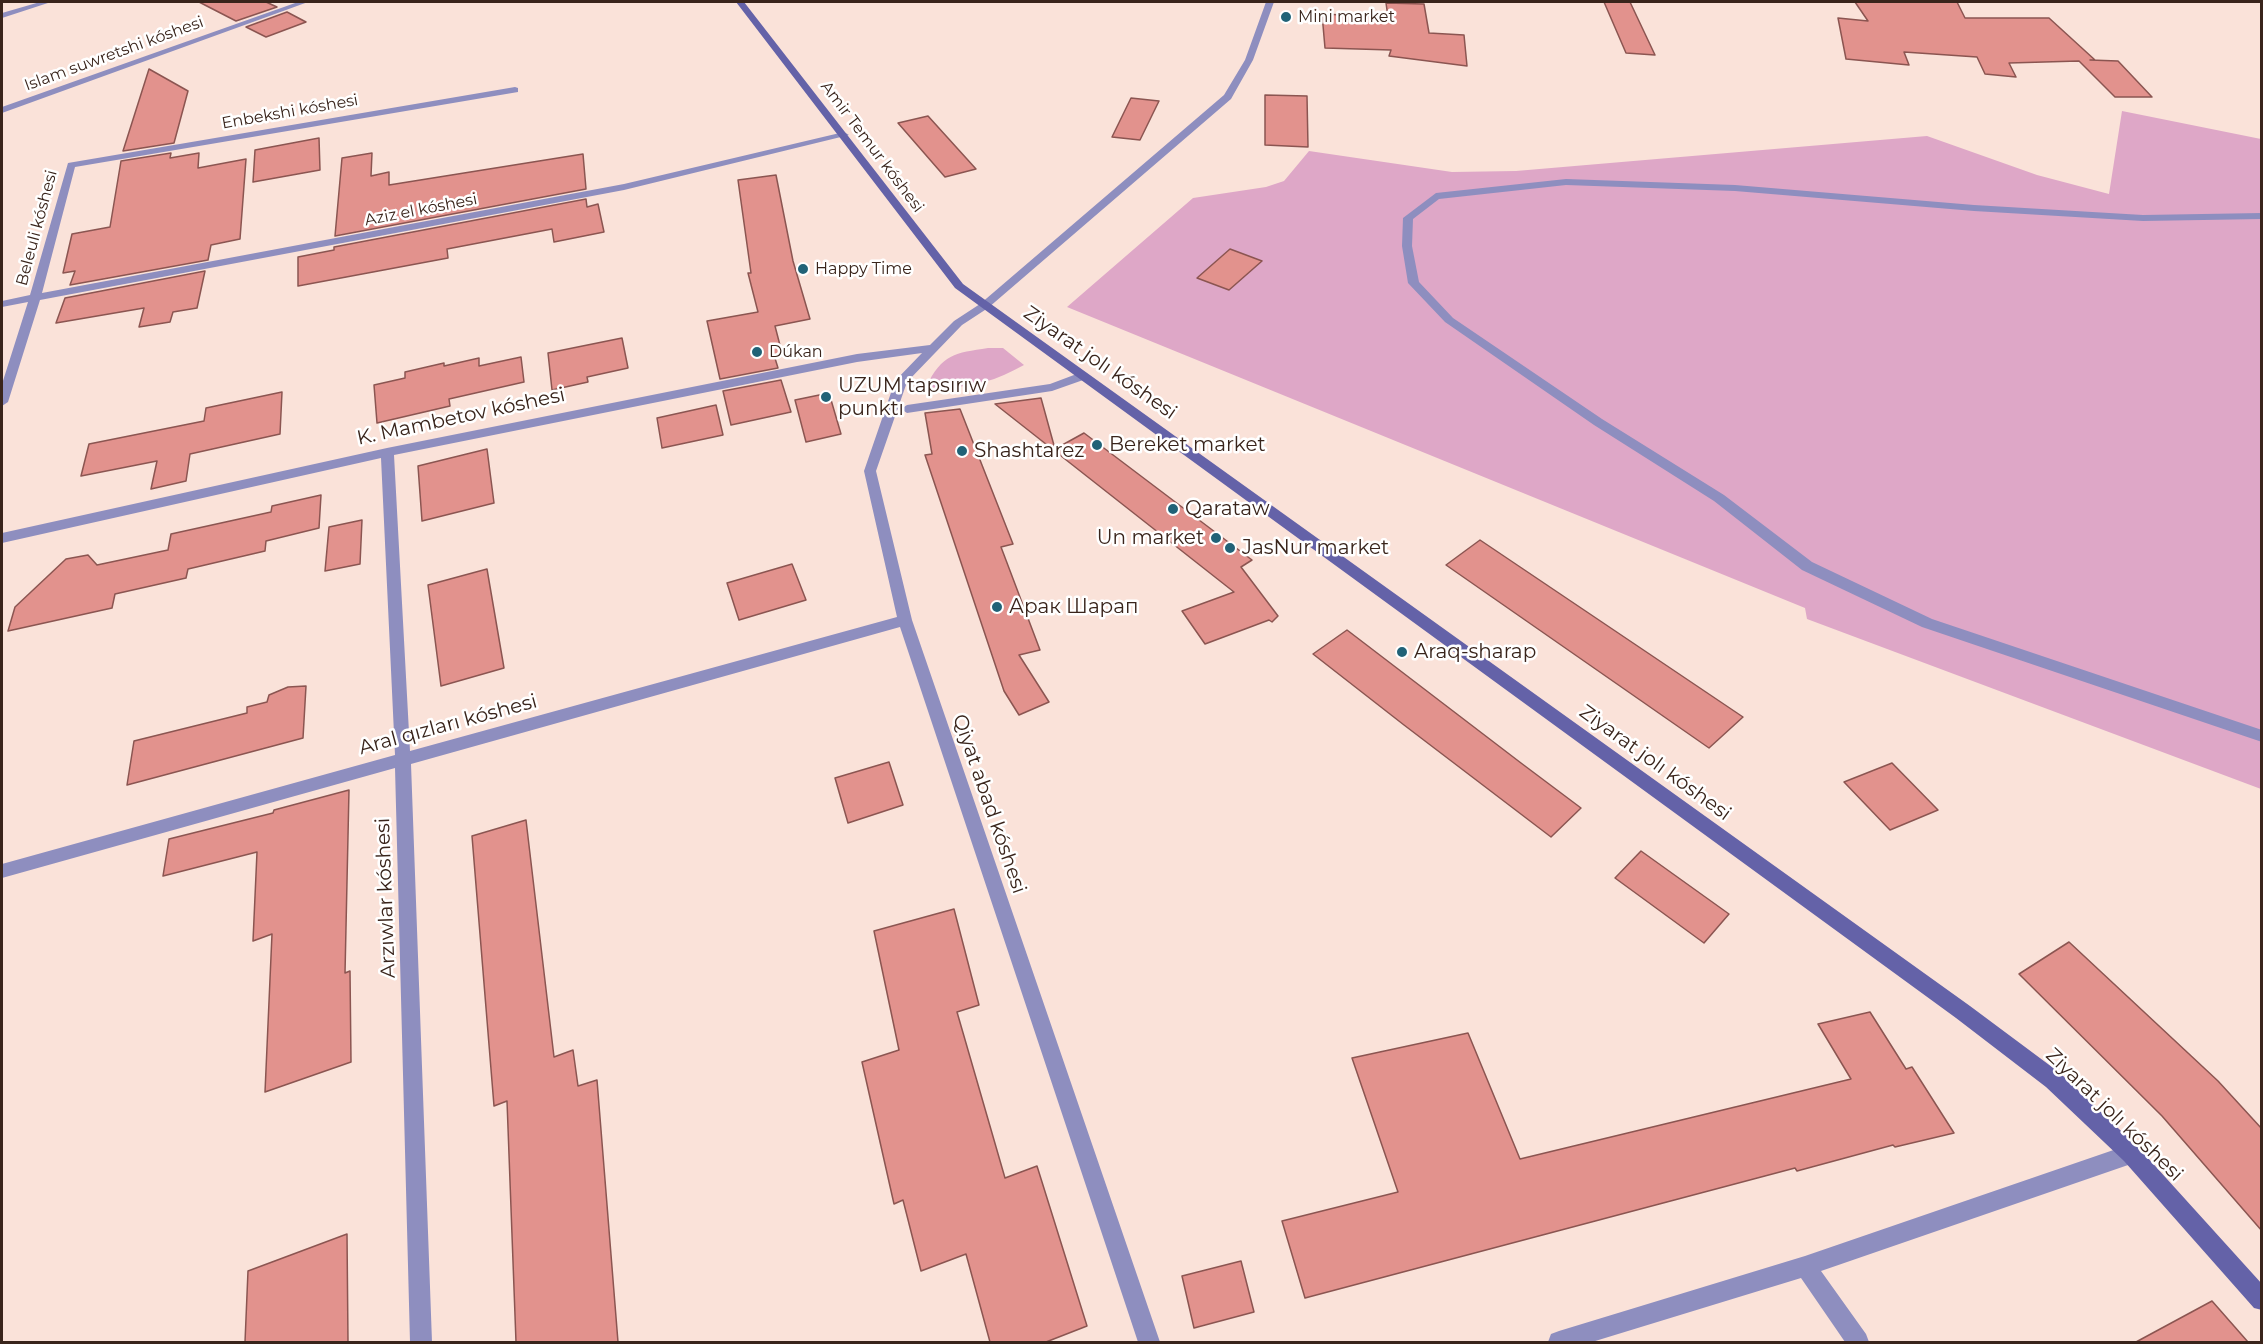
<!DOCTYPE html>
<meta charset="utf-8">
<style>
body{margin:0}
#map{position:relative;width:2263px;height:1344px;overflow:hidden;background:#fae2d9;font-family:Montserrat,sans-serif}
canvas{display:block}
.frame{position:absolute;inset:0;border:3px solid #39241b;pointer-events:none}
</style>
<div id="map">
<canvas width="2263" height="1344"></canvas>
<div class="frame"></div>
</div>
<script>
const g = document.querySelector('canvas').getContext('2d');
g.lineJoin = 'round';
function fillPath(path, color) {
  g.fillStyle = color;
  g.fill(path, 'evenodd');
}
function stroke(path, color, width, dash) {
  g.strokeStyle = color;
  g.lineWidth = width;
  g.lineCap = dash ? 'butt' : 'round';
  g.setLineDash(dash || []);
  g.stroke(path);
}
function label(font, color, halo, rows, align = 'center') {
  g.font = font + ' Montserrat,sans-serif';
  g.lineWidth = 5;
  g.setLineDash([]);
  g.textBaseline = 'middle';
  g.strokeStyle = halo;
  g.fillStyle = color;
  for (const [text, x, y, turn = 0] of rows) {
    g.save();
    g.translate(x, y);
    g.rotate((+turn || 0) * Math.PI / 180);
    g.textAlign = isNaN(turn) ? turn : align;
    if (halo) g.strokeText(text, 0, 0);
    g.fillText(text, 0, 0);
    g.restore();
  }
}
fillPath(new Path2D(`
 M2122,111L2261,139V789L1807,619L1805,608L1067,307L1193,198L1266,187L1284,181L1309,151L1452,172L1516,171L1927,136L2037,175L2109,194Z
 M988,348H1003L1024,365C992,383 964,390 926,387C942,354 955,353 988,348Z`), '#dea7c7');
const building = new Path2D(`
 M199,2H266L277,7L236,21Z
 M1604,2H1630L1655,55L1626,53Z
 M1855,2H1957L1965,18H2049L2095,60H2090L2118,61L2152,97H2115L2079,61L2009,63L2016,77L1985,74L1977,57L1904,52L1909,65L1846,59L1838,18L1868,21Z
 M1386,3L1424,4L1429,33L1464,35L1467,66L1389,56L1391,50L1325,48L1322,14L1388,17Z
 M287,12L306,22L266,37L246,27Z
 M149,69L188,91L174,143L123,151Z
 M1265,95L1307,96L1308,147L1265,145Z
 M1131,98L1159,101L1140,140L1112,137Z
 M928,116L976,169L945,177L898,123Z
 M319,138L320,170L253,182L255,150Z
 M171,153L170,158L199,153L198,168L246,159L240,239L211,245L208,260L70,285L75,271L63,273L72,234L110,227L121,161Z
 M372,153L371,176L389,172V185L583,154L586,189L335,236L342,158Z
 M776,175L793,261L810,319L775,326L782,353L774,355L778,368L720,379L707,321L758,312L748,273H751L738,180Z
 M586,199L587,207L598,204L604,232L554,242L552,229L447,249L448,258L298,286V257L334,250V247Z
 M1230,249L1262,261L1229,290L1197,278Z
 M205,271L197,308L173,312L170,322L139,327L144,308L56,323L65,298Z
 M622,338L628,368L587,377L588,382L552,390L548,353Z
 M521,357L524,382L449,399L450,406L377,423L374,385L405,378V372L444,363V366L479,358V366Z
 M781,380L791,412L731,425L723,391Z
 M282,392L280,434L190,454L186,481L151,489L157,461L81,476L89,444L204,421L206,408Z
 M829,393L841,434L806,442L795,400Z
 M1041,398L1055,449L1084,433L1252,560L1241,567L1278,616L1272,622L1269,620L1205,644L1182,611L1234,592L995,404Z
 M716,405L723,435L662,448L657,418Z
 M960,409L1013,544L1001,547L1040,650L1019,655L1049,702L1019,715L1004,691L925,455L932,454L925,413Z
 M487,449L494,503L422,521L418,466Z
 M321,495L319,528L266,541L265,551L188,569L186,578L115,594L112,608L8,631L15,607L66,559L88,555L97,565L168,550L171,534L271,512L272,506Z
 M362,520L360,564L325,571L329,527Z
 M1480,540L1743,717L1709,748L1446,565Z
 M792,564L806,600L739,620L727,583Z
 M487,569L504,668L441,686L428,585Z
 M1347,630L1521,763L1581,808L1551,837L1404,725L1313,654Z
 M306,686L303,738L127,785L134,741L247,713V707L267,702L269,695L288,687Z
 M889,762L903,805L848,823L835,778Z
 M1892,763L1938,810L1890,830L1844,782Z
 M349,790L345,973L350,971L351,1062L265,1092L272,934L253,941L257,852L163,876L169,839L273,813L274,810Z
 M526,820L554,1057L573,1050L578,1086L597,1080L618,1342H516L507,1101L494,1106L472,836Z
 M1641,851L1729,914L1704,943L1615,878Z
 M954,909L979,1005L957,1012L1005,1178L1037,1166L1087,1326L1046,1342H990L966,1254L921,1271L903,1200L894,1204L862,1062L899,1050L874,931Z
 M2069,942L2218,1081L2262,1129V1231L2162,1116L2019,974Z
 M1870,1012L1906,1069L1912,1067L1954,1133L1895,1147L1893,1145L1797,1171L1795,1168L1305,1298L1282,1221L1398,1192L1352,1058L1468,1033L1520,1159L1851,1079L1818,1024Z
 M347,1234L348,1342H245L248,1271Z
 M1241,1261L1254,1312L1194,1328L1182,1276Z
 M2212,1301L2248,1342H2136Z`);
fillPath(building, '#e2928d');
stroke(building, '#8b5551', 1.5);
fillPath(new Path2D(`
 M1566,179L1735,185L1974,205L2143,215L2262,213V219L2143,221L1974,211L1735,191L1566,185L1439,199L1413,219L1412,246L1419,282L1453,318L1602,419L1724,495L1812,562L1932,619L2262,730V742L1922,627L1802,570L1714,501L1594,425L1445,322L1408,283L1402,246L1403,218L1436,193Z
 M1082,372L1086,373V379L1052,391L907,413L901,409L907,405L1050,384Z`), '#8e8ebf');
fillPath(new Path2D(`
 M40,2H51L2,18V13Z
 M298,2H308L2,113V107Z
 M1266,2H1274L1253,60L1231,99L988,308L962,325L907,382L876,471L912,620L1160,1342H1138L900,627L411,764L432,1342H410L395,768L2,878V864L395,755L381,458L2,543V533L387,448L857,354L930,345L954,321L980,304L1224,95L1245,60ZM922,353L895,381L864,471L897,617L410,751L394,455L857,362Z
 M515,87L518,88V92L75,167L42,293L624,184L844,132L849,135L624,190L40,300L8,402L2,406V384L28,302L2,307V301L30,295L68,163Z
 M2131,1144L2138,1147L2141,1154L2138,1161L2131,1164L1821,1271L1866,1334L1869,1342H1845L1801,1278L1592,1342H1548L1551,1334L1559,1331L1805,1256Z`), '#8e8ebf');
fillPath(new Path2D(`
 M736,2H744L963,284L1970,1006L2060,1073L2138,1147L2262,1284V1310L2254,1308L2124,1161L2046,1087L1956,1018L955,288Z`), '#6462a8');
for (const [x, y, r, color] of [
 [1286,17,6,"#216277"],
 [803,269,6,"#216277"],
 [757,352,6,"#216277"],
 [826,397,6,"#216277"],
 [1097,445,6,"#216277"],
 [962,451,6,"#216277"],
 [1173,509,6,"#216277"],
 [1216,538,6,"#216277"],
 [1230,548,6,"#216277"],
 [997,607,6,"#216277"],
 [1402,652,6,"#216277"]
]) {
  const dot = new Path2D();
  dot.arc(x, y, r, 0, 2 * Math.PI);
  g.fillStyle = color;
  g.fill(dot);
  stroke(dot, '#fff', 2);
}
label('16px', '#39241b', '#fff', [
 ["Mini market",1298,17],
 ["Happy Time",815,269],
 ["Dúkan",769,352]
], 'left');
label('16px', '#39241b', '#fff', [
 ["Islam suwretshi kóshesi",114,54,-20],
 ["Enbekshi kóshesi",290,112,-10],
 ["Amir Temur kóshesi",872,147,53],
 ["Aziz el kóshesi",421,210,-11],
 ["Beleuli kóshesi",37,228,-75]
]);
label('20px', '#39241b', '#fff', [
 ["Ziyarat jolı kóshesi",1100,363,35],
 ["K. Mambetov kóshesi",461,417,-12],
 ["Aral qızları kóshesi",448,725,-15],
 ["Ziyarat jolı kóshesi",1655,763,36],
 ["Qiyat abad kóshesi",989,804,71],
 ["Arzıwlar kóshesi",386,898,-92],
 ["Ziyarat jolı kóshesi",2114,1115,44]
]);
label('20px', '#39241b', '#fff', [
 ["UZUM tapsırıw",838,386],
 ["punktı",838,409],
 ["Bereket market",1109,445],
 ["Shashtarez",974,451],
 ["Qarataw",1185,509],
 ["Un market",1204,538,"right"],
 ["JasNur market",1242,548],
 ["Арак Шарап",1009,607],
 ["Araq-sharap",1414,652]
], 'left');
</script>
